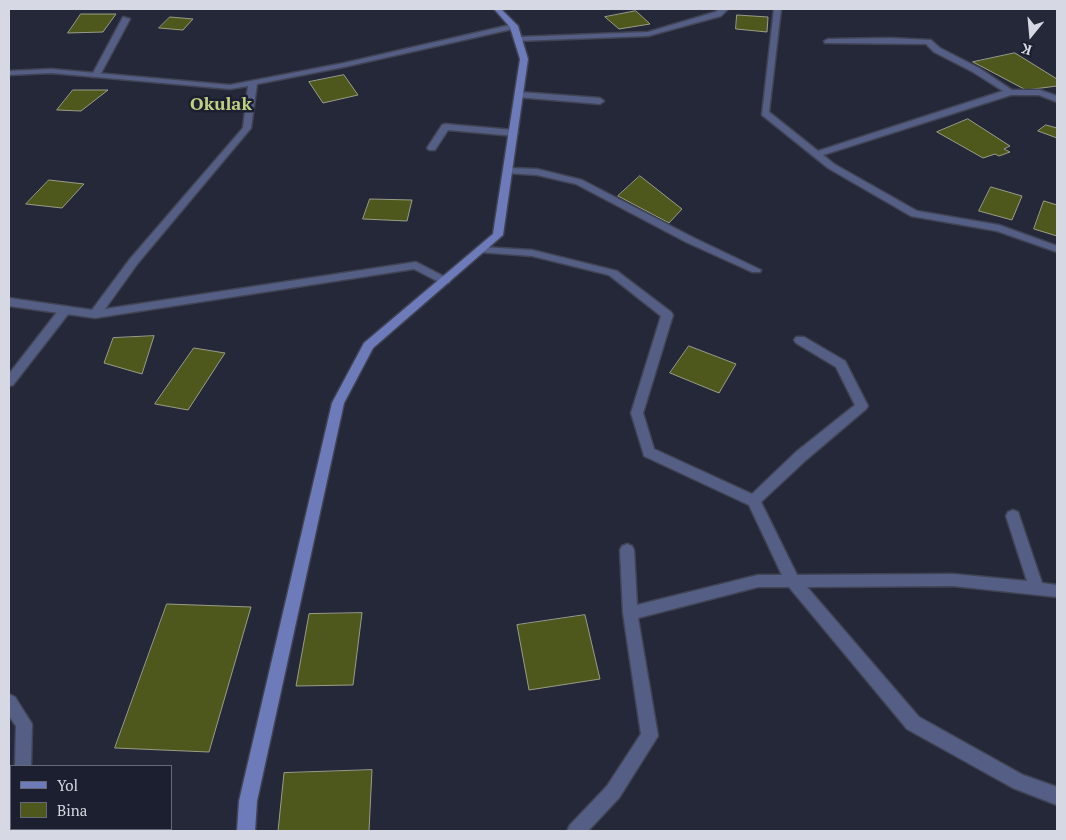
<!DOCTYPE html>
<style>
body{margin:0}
#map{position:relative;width:1066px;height:840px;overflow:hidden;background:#242839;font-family:"PT Serif",serif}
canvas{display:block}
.frame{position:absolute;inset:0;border:10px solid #d6d9e4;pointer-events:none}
.legend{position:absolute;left:10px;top:765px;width:162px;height:65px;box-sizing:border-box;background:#1b1f2f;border:1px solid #666977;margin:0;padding:6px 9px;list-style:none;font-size:15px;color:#d6d9e4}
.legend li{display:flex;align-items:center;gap:10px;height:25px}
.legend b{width:25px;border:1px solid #666977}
.north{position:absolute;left:1006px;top:10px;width:50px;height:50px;-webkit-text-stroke:4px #1b1f2f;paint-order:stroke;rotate:197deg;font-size:14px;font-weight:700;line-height:20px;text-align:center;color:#d6d9e4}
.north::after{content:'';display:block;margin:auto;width:18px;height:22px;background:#d6d9e4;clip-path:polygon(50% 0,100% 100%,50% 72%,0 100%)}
</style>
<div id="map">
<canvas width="1066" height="840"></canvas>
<div class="frame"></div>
<ul class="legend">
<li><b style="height:6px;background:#6d7bba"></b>Yol</li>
<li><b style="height:14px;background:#4f581c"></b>Bina</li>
</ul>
<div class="north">K</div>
</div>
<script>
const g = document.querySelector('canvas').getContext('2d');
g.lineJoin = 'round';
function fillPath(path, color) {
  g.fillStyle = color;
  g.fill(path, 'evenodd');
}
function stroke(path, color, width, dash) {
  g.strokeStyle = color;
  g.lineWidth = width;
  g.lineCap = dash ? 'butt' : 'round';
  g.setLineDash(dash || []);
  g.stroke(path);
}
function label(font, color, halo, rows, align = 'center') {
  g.font = font + ' "PT Serif",serif';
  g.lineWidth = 5;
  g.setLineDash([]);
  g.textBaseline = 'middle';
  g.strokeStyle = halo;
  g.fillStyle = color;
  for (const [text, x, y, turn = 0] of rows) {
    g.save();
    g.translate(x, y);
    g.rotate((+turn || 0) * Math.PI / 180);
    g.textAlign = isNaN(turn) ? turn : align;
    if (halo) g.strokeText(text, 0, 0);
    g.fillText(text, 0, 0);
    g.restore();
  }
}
const building = new Path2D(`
 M636,11L650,24L619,29L605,17Z
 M81,14H116L103,32L68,33Z
 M737,15L768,17L767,32L736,29Z
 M170,17L193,19L183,30L159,28Z
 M1015,53L1057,79V86L1026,90L973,62Z
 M344,75L358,95L323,103L309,82Z
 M73,90H108L81,111L57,110Z
 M968,119L1010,146L1004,149L1010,152L999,156L995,154L983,158L937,132Z
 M1046,125L1057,128V138L1038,131Z
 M640,176L682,209L669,223L618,196Z
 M49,180L84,184L62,208L26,204Z
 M991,187L1022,196L1012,220L979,211Z
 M370,199L412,200L407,221L363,219Z
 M1044,201L1057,205V236L1034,229Z
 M154,336L142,374L104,363L113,338Z
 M689,346L736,364L719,393L670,373Z
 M194,348L225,353L188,410L155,404Z
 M167,604L251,607L209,752L115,748Z
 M362,613L353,685L296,686L309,614Z
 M585,615L600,679L529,690L517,625Z
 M372,770L369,831H278L284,773Z`);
fillPath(building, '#4f581c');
stroke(building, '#999d88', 1);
const lane = new Path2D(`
 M123,17L130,19L100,75L93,77L92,75Z
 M65,306L71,310L69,313L13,385L9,386V374L61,307Z`);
const street = new Path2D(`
 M720,9H728L721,16L648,36L518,41L514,39L518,37L648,32L715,12Z
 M774,9H781L769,112L818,151L1003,91L973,72L934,52L926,44L825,43L824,41L828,39L890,38L931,40L940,48L979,68L1012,90H1040L1057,96V102L1039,95H1011L823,155L834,164L917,211L999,225L1057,246V252L997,231L911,216L828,168L762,115Z
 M514,24L518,26L517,28L344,67L257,84L251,128L138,263L105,309L416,262L449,279L450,281L449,283H441L414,269L95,318L9,306V298L92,310L130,259L243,128L248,86L230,89L51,73L9,75V71L51,69L230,85L344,63Z
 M519,92L600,98L604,101L600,104L516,97V93Z
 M445,124L514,130L518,133L514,136L448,130L435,150H429L427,148L442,125Z
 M509,168L537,169L582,180L694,238L761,270L760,272H752L686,242L576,184L537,175L506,173V169Z
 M482,247L532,250L617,271L671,312L673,315L643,413L654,449L752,494L796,452L855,405L836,367L796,343L794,340L796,337H804L845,361L868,406L866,409L806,460L761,502L797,575L953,574L1027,581L1006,516L1008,512L1013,510L1018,512L1042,583L1057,585V597L953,586L807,587L919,717L1023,775L1057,787V805L1013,788L907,729L789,587H758L638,618L658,736L619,798L588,831H567L570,825L607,786L641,734L623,613L620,550L622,546L627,544L632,546L634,550L637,605L758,575H782L749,505L644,456L643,452L631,413L661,316L609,275L532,256L478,252V248Z
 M9,694L15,697L32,724L31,766H15L16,726L9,716Z
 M12,829H30V831H12Z`);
const secondary = new Path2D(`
 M494,9H501L518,26L528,59L503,235L373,348L344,403L257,801L255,831H237L239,801L332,403L364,343L493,234L520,59L510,27Z`);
stroke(lane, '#404454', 3);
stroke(street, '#404454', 3);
stroke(secondary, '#404454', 3);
fillPath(lane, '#555e85');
fillPath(street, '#555e85');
fillPath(secondary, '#6d7bba');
label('bold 18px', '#c2d084', '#1b1f2f', [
 ["Okulak",221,105]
]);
</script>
